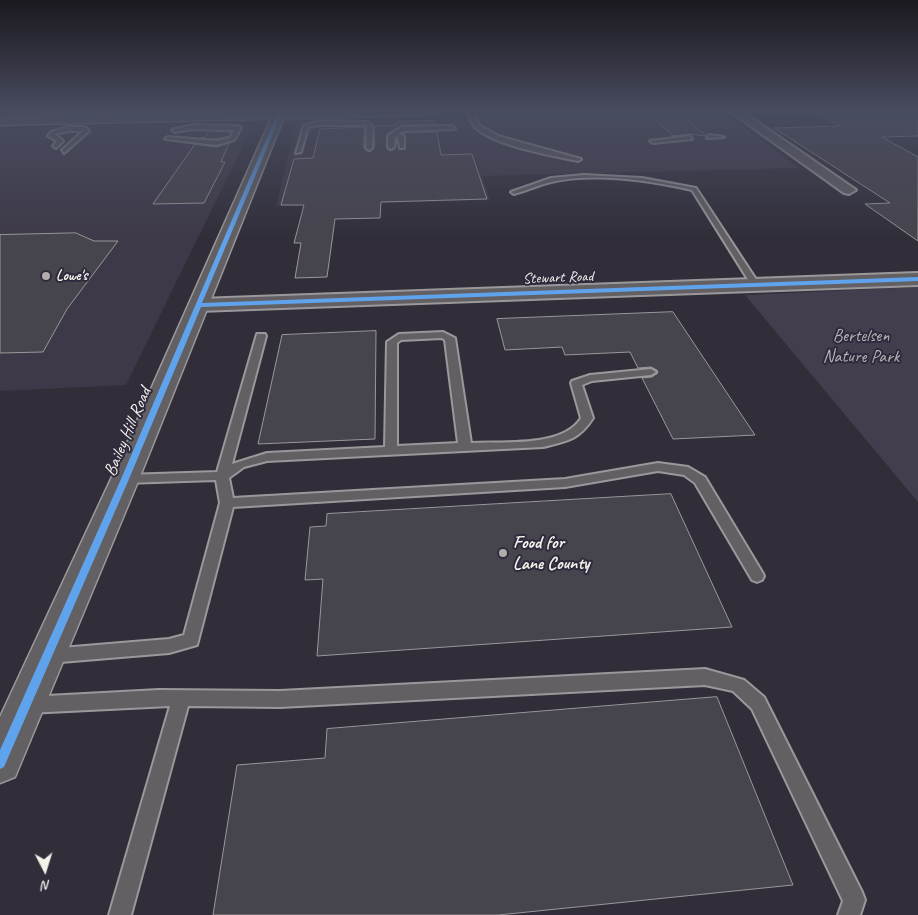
<!DOCTYPE html>
<style>
body{margin:0}
#map{position:relative;width:918px;height:915px;overflow:hidden;background:#312e39;font-family:Caveat,sans-serif}
canvas{display:block}
.north{position:absolute;left:20px;top:845px;width:50px;height:50px;-webkit-text-stroke:4px #2f2a3d;paint-order:stroke;rotate:175deg;font-size:14px;font-weight:700;line-height:20px;text-align:center;color:#f4f1e8}
.north::after{content:'';display:block;margin:auto;width:18px;height:22px;background:#f4f1e8;clip-path:polygon(50% 0,100% 100%,50% 72%,0 100%)}
</style>
<div id="map">
<canvas width="918" height="915"></canvas>
<div class="north">N</div>
</div>
<script>
const g = document.querySelector('canvas').getContext('2d');
g.lineJoin = 'round';
function fillPath(path, color) {
  g.fillStyle = color;
  g.fill(path, 'evenodd');
}
function stroke(path, color, width, dash) {
  g.strokeStyle = color;
  g.lineWidth = width;
  g.lineCap = dash ? 'butt' : 'round';
  g.setLineDash(dash || []);
  g.stroke(path);
}
function label(font, color, halo, rows, align = 'center') {
  g.font = font + ' Caveat,sans-serif';
  g.lineWidth = 4;
  g.setLineDash([]);
  g.textBaseline = 'middle';
  g.strokeStyle = halo;
  g.fillStyle = color;
  for (const [text, x, y, turn = 0] of rows) {
    g.save();
    g.translate(x, y);
    g.rotate((+turn || 0) * Math.PI / 180);
    g.textAlign = isNaN(turn) ? turn : align;
    if (halo) g.strokeText(text, 0, 0);
    g.fillText(text, 0, 0);
    g.restore();
  }
}
fillPath(new Path2D(`
 M719,112L726,114L799,168L482,176L490,200L276,206L296,125L305,122Z
 M242,123L252,127L126,385L0,391V128Z`), '#3e3948');
fillPath(new Path2D(`
 M918,287V502L745,295Z`), '#423e4d');
const building = new Path2D(`
 M815,112H905L918,118V136L882,137L918,157V241L865,204L890,203L774,128L840,126Z
 M683,116L706,135V136L690,134L673,136L653,117Z
 M435,121V124L401,125L387,134V149L390,151L395,149L397,140L399,149H405L406,137L403,133L437,132L441,155L472,154L487,199L381,202L380,218L335,219L327,277L295,278L301,243H294L304,205H281L294,159L313,158L320,129L364,127V148L370,152L374,148V126H392L397,125V122Z
 M209,131L231,132L229,136L216,139L200,138L205,137Z
 M229,143L221,162H225L204,203L153,204L195,144L216,147Z
 M76,233L94,241H118L67,309L43,352L0,353V235Z
 M673,312L755,435L673,439L642,378L652,377L658,373L657,370L651,367L638,368L630,352L565,355L562,347L505,350L497,319Z
 M376,331L375,439L258,444L282,335Z
 M671,494L732,627L317,656L323,579L305,580L310,527L326,526L327,514Z
 M717,697L793,885L498,915H213L237,765L325,758L327,729Z`);
fillPath(building, '#46444c');
stroke(building, '#9a989b', 1);
const lane = new Path2D(`
 M468,112H472L479,125L498,136L581,159L578,161C553,156 490,145 474,126C471,122 469,116 468,112Z
 M321,121L368,122L373,127L372,148L369,150L366,148L367,127L365,125H321L308,127L301,152L296,153L304,125Z
 M193,125L238,126L241,128L234,140L216,145L165,139L168,137L216,141L230,138L234,130L193,129L175,132L172,130Z
 M453,126L455,129L403,131L399,133L404,137V148H400L398,138L395,136L394,147L391,149L388,147V136L402,127Z
 M68,127H85L89,131L64,153L62,150L83,131H68L55,134L63,141L56,148L53,146L57,141L48,136L51,132Z
 M709,135L724,137L707,138Z
 M690,136L692,139L653,143L650,141Z
 M584,175L642,178L696,188L759,284L752,286L692,190C647,180 595,172 551,182C538,185 526,191 514,194L511,192L551,178Z
 M443,332L455,338L471,443C502,441 563,448 581,418L571,383L572,381L590,375L651,369L656,372L651,375L592,381L582,385L593,418C579,440 567,441 543,447L267,461L244,467L229,478L233,498L565,479L658,463L688,467L705,477L762,572L764,576L762,580L757,582L752,580L695,483L684,475L658,471L565,487L233,507L197,645L169,653L49,663L43,661L41,656L43,651L49,649L169,639L184,635L220,503L216,480L125,483L119,479L125,475L217,472L257,334H265L266,336L232,464L267,453L385,447L387,342L399,334ZM442,338L445,340L458,443L397,446V343L401,340Z
 M705,669L744,680L764,697L862,892L865,900L860,915H838L843,901L752,709L733,691L705,685L280,707L188,706L131,915H109L170,706L28,713L22,711L19,705L22,699L28,697L159,690L280,691Z`);
const street = new Path2D(`
 M731,112H743L856,190L849,194L844,193Z
 M918,273V285L199,311L192,309L189,305L192,301L199,299Z`);
const secondary = new Path2D(`
 M274,112H286L139,479L15,777L0,783V717L111,479Z`);
const primary = new Path2D(`
 M282,112H438L432,115L0,125V117Z`);
stroke(lane, '#9a989b', 4);
stroke(street, '#9a989b', 4);
stroke(secondary, '#9a989b', 3);
stroke(primary, '#9a989b', 3);
fillPath(lane, '#626063');
fillPath(street, '#626063');
fillPath(secondary, '#626063');
fillPath(primary, '#626063');
fillPath(new Path2D(`
 M278,112H282L202,303L918,277V281L201,307L129,479L4,767L0,769V750L121,479Z`), '#60a3ed');
const sky = g.createLinearGradient(0, 0, 0, 240);
sky.addColorStop(0, '#1b191f');
sky.addColorStop(0.47, '#484c5f');
sky.addColorStop(1, '#484c5f00');
g.fillStyle = sky;
g.fillRect(0, 0, 918, 240);
for (const [x, y, r, color] of [
 [46,276,5,"#b0adab"],
 [503,553,5,"#b0adab"]
]) {
  const dot = new Path2D();
  dot.arc(x, y, r, 0, 2 * Math.PI);
  g.fillStyle = color;
  g.fill(dot);
  stroke(dot, '#2f2a3d', 2);
}
label('bold 15px', '#f4f1e8', '#2f2a3d', [
 ["Lowe's",56,276]
], 'left');
label('15px', '#f4f1e8', '#2f2a3d', [
 ["Stewart Road",558,278,-2]
]);
label('18px', '#b7b3b3', '#2f2a3d', [
 ["Bertelsen",861,336],
 ["Nature Park",861,357]
]);
label('18px', '#f4f1e8', '#2f2a3d', [
 ["Bailey Hill Road",128,432,-67]
]);
label('bold 18px', '#f4f1e8', '#2f2a3d', [
 ["Food for",513,543],
 ["Lane County",513,564]
], 'left');
</script>
